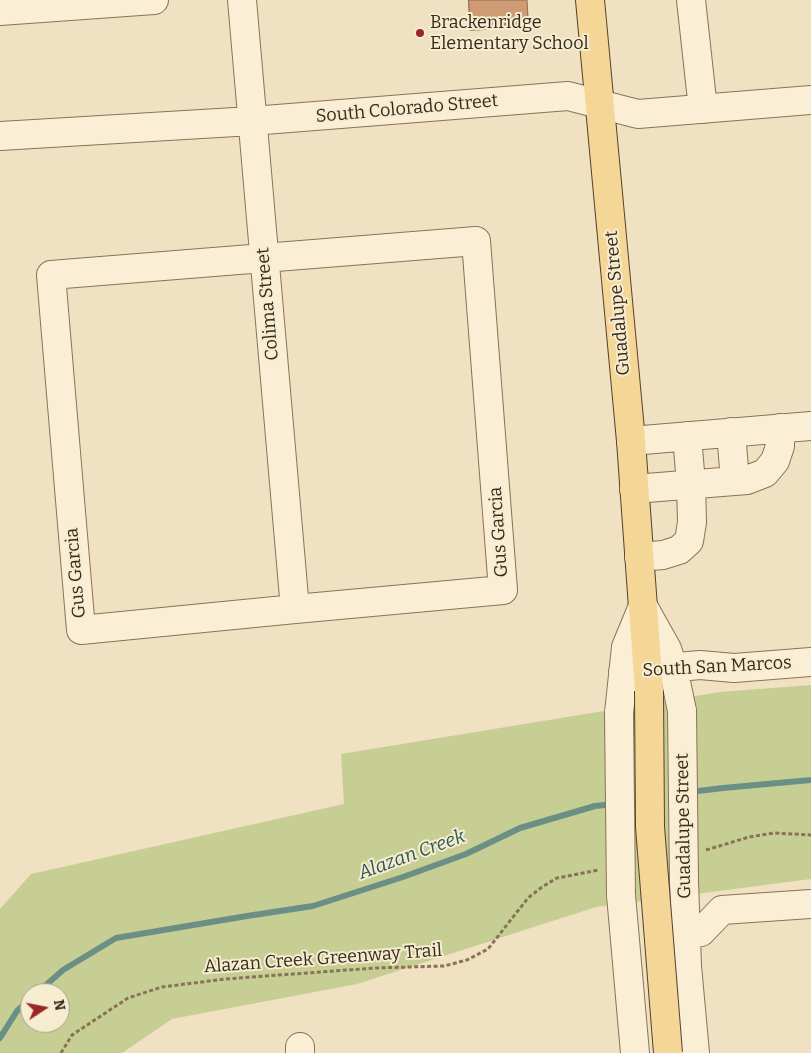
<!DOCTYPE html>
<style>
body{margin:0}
#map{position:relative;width:811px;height:1053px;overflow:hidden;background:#efe1c1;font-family:Bitter,serif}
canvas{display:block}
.north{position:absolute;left:20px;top:983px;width:50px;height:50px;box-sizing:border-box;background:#f6ecd0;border:1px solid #aa9e88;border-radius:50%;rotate:79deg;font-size:14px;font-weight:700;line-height:20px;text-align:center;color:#382a1d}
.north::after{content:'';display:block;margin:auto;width:18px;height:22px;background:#9a2626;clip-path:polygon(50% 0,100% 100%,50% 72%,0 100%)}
</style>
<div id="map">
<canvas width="811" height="1053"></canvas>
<div class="north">N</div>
</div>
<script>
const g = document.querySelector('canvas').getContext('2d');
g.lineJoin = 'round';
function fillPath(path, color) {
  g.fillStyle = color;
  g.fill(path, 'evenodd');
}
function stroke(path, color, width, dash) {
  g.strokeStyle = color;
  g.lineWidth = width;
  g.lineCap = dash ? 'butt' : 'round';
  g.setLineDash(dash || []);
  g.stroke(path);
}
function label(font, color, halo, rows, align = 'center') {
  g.font = font + ' Bitter,serif';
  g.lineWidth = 4;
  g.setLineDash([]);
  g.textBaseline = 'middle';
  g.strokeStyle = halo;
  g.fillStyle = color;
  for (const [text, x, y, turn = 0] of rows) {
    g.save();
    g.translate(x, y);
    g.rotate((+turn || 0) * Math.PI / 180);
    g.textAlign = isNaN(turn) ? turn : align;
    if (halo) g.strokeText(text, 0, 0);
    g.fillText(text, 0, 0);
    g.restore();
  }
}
fillPath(new Path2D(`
 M811,685V879L596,907L357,984L172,1019L122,1053H0V909L31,874L344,804L341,754L720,692ZM30,993H60V1023H30Z`), '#c7ce94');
stroke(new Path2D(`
 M690,792L723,788L811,780
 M37,993L63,970L116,938L247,916L313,906L403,877L466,854L520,828L595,806L614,804
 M0,1038L17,1011L30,999`), '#6a9086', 6);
const minor = new Path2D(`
 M242,0L295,609
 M691,0L703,109
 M0,11L154,0
 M0,136L252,121L568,96L638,114L811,100
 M476,241L503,590L295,609L81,630L51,275Z
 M731,432L735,481
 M631,441L811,426
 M634,489L747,480L765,473L775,461L780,446V428
 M639,557L663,555L679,550L689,541L692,522L691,484L687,436
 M643,606L667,649L673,667L682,711
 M623,672L700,665L734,668L811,662
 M619,713L626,647L643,606
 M684,881L687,966L695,1053
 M621,895L635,1053
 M686,934L701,932L722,910L811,904
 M300,1047V1053`);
const major = new Path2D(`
 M590,0L631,441L649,691`);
stroke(minor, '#897258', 30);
stroke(major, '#57402c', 30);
stroke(new Path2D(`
 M706,850L749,837L774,833L811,835
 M61,1053L72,1035L128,998L162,987L225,979L375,968L444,966L467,960L488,949L528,898L542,887L557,878L599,870`), '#897258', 3, [4, 2.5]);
stroke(minor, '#faefd4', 28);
stroke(major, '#f4d797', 28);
const minorBridge = new Path2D(`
 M682,711L684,881
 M619,713L621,895`);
const majorBridge = new Path2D(`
 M649,691L650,827L668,1053`);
stroke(minorBridge, '#897258', 30, []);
stroke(majorBridge, '#57402c', 30, []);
stroke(minorBridge, '#faefd4', 28);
stroke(majorBridge, '#f4d797', 28);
fillPath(new Path2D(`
 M468,0H527L528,27L470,31Z`), '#b28565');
const building = new Path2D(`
 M469,0H527L528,18L470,22Z`);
fillPath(building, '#cf9b75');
stroke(building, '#916c52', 1);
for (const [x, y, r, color] of [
 [420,33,5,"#9a2626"]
]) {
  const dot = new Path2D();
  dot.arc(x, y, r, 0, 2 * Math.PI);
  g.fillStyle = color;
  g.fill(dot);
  stroke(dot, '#f6ecd0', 2);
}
label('18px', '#382a1d', '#f6ecd0', [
 ["Brackenridge",430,23],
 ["Elementary School",430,44]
], 'left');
label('18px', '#382a1d', '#f6ecd0', [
 ["South Colorado Street",407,109,-5],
 ["Guadalupe Street",618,303,-95],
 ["Colima Street",268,304,-95],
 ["Gus Garcia",499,532,-94],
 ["Gus Garcia",76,573,-95],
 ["South San Marcos",717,667,-3],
 ["Guadalupe Street",684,826,-91],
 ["Alazan Creek Greenway Trail",323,959,-4]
]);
label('italic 19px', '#2b5956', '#f6ecd0', [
 ["Alazan Creek",412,855,-20]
]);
</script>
